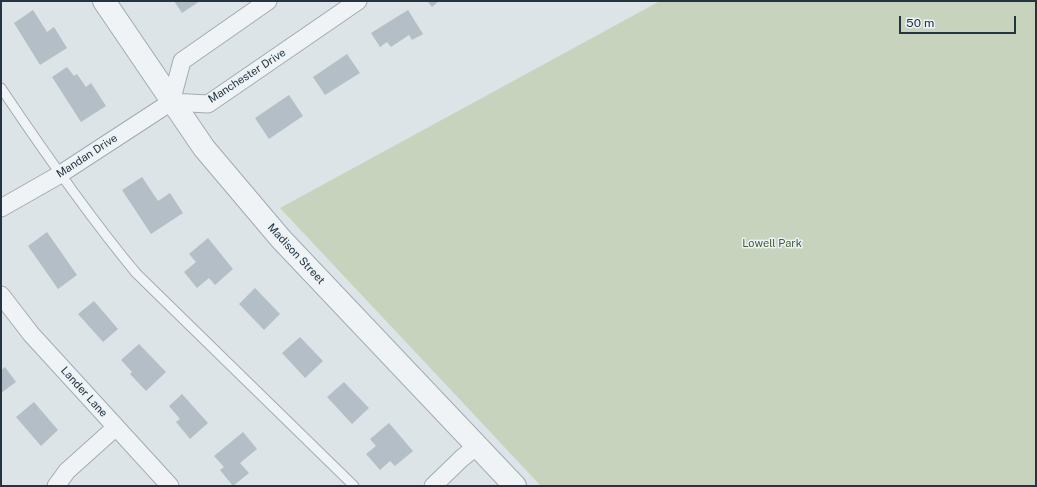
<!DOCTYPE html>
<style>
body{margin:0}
#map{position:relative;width:1037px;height:487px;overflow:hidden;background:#dce4e8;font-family:"Public Sans",sans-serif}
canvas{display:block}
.frame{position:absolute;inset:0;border:2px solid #243440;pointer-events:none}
.scale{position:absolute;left:899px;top:16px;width:117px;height:18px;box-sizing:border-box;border:2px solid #243440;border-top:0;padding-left:5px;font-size:12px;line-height:14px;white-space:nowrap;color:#243440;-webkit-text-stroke:3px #ecf2f6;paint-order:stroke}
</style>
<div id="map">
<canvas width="1037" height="487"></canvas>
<div class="frame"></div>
<div class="scale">50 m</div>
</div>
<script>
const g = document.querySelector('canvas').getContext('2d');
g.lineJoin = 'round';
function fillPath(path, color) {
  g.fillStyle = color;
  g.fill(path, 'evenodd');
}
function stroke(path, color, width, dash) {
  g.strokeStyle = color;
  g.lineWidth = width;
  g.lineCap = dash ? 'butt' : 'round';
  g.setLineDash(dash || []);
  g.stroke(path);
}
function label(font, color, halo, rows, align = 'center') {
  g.font = font + ' "Public Sans",sans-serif';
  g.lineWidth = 3;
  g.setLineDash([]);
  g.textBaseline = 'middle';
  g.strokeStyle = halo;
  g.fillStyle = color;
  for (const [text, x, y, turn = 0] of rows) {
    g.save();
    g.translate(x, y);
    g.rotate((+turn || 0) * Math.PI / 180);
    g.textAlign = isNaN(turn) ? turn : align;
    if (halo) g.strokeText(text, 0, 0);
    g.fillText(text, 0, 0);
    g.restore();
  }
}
fillPath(new Path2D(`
 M660,1H1036V486H541L280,208Z`), '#c7d3bd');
fillPath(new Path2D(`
 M174,1H200L182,13Z
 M427,1H439L432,7Z
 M33,10L47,32L54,27L67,48L40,65L14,23Z
 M408,10L423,34L412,40L409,35L391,47L387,42L380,47L371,33Z
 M347,54L360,73L325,95L313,77Z
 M67,67L74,76L77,74L86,87L91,83L106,106L81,122L52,77Z
 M289,95L303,116L269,139L255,118Z
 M142,177L158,201L170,193L183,213L151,234L122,190Z
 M47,232L77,275L58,289L28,246Z
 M208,238L233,269L215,285L209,278L197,288L184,272L196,262L189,254Z
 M255,288L280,314L264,330L239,304Z
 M94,301L118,329L103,342L78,314Z
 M300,337L323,361L305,378L282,353Z
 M139,344L166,372L146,391L130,374L132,372L121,360Z
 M5,367L16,382L1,393V370Z
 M344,382L369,408L352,424L327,397Z
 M182,394L208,423L190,439L176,422L180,419L169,406Z
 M34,402L58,430L41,446L16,417Z
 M389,423L413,451L395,466L390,461L380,470L366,454L376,446L370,439Z
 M243,432L257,449L240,463L249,473L233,486L220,470L224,467L214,456Z`), '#b3bec6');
const service = new Path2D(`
 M1,88C44,152 87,214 136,273L354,486`);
const minor = new Path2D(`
 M171,102L208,104L358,1
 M171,102L182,61L268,1
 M1,208L59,175L171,102
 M1,295L31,334L170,486
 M56,486L67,471L116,427
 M433,486L462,458L477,446`);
const tertiary = new Path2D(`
 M104,1L204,148L281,239L515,486`);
stroke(service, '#a1acb2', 11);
stroke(minor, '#a1acb2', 19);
stroke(tertiary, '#a1acb2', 24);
stroke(service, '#eff3f6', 9);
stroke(minor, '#eff3f6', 17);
stroke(tertiary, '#eff3f6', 22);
label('11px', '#243440', '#ecf2f6', [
 ["Manchester Drive",247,76,-33],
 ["Mandan Drive",87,156,-33],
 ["Madison Street",296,254,47],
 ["Lander Lane",84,392,48]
]);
label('11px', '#425d30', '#ecf2f6', [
 ["Lowell Park",772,244]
]);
</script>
